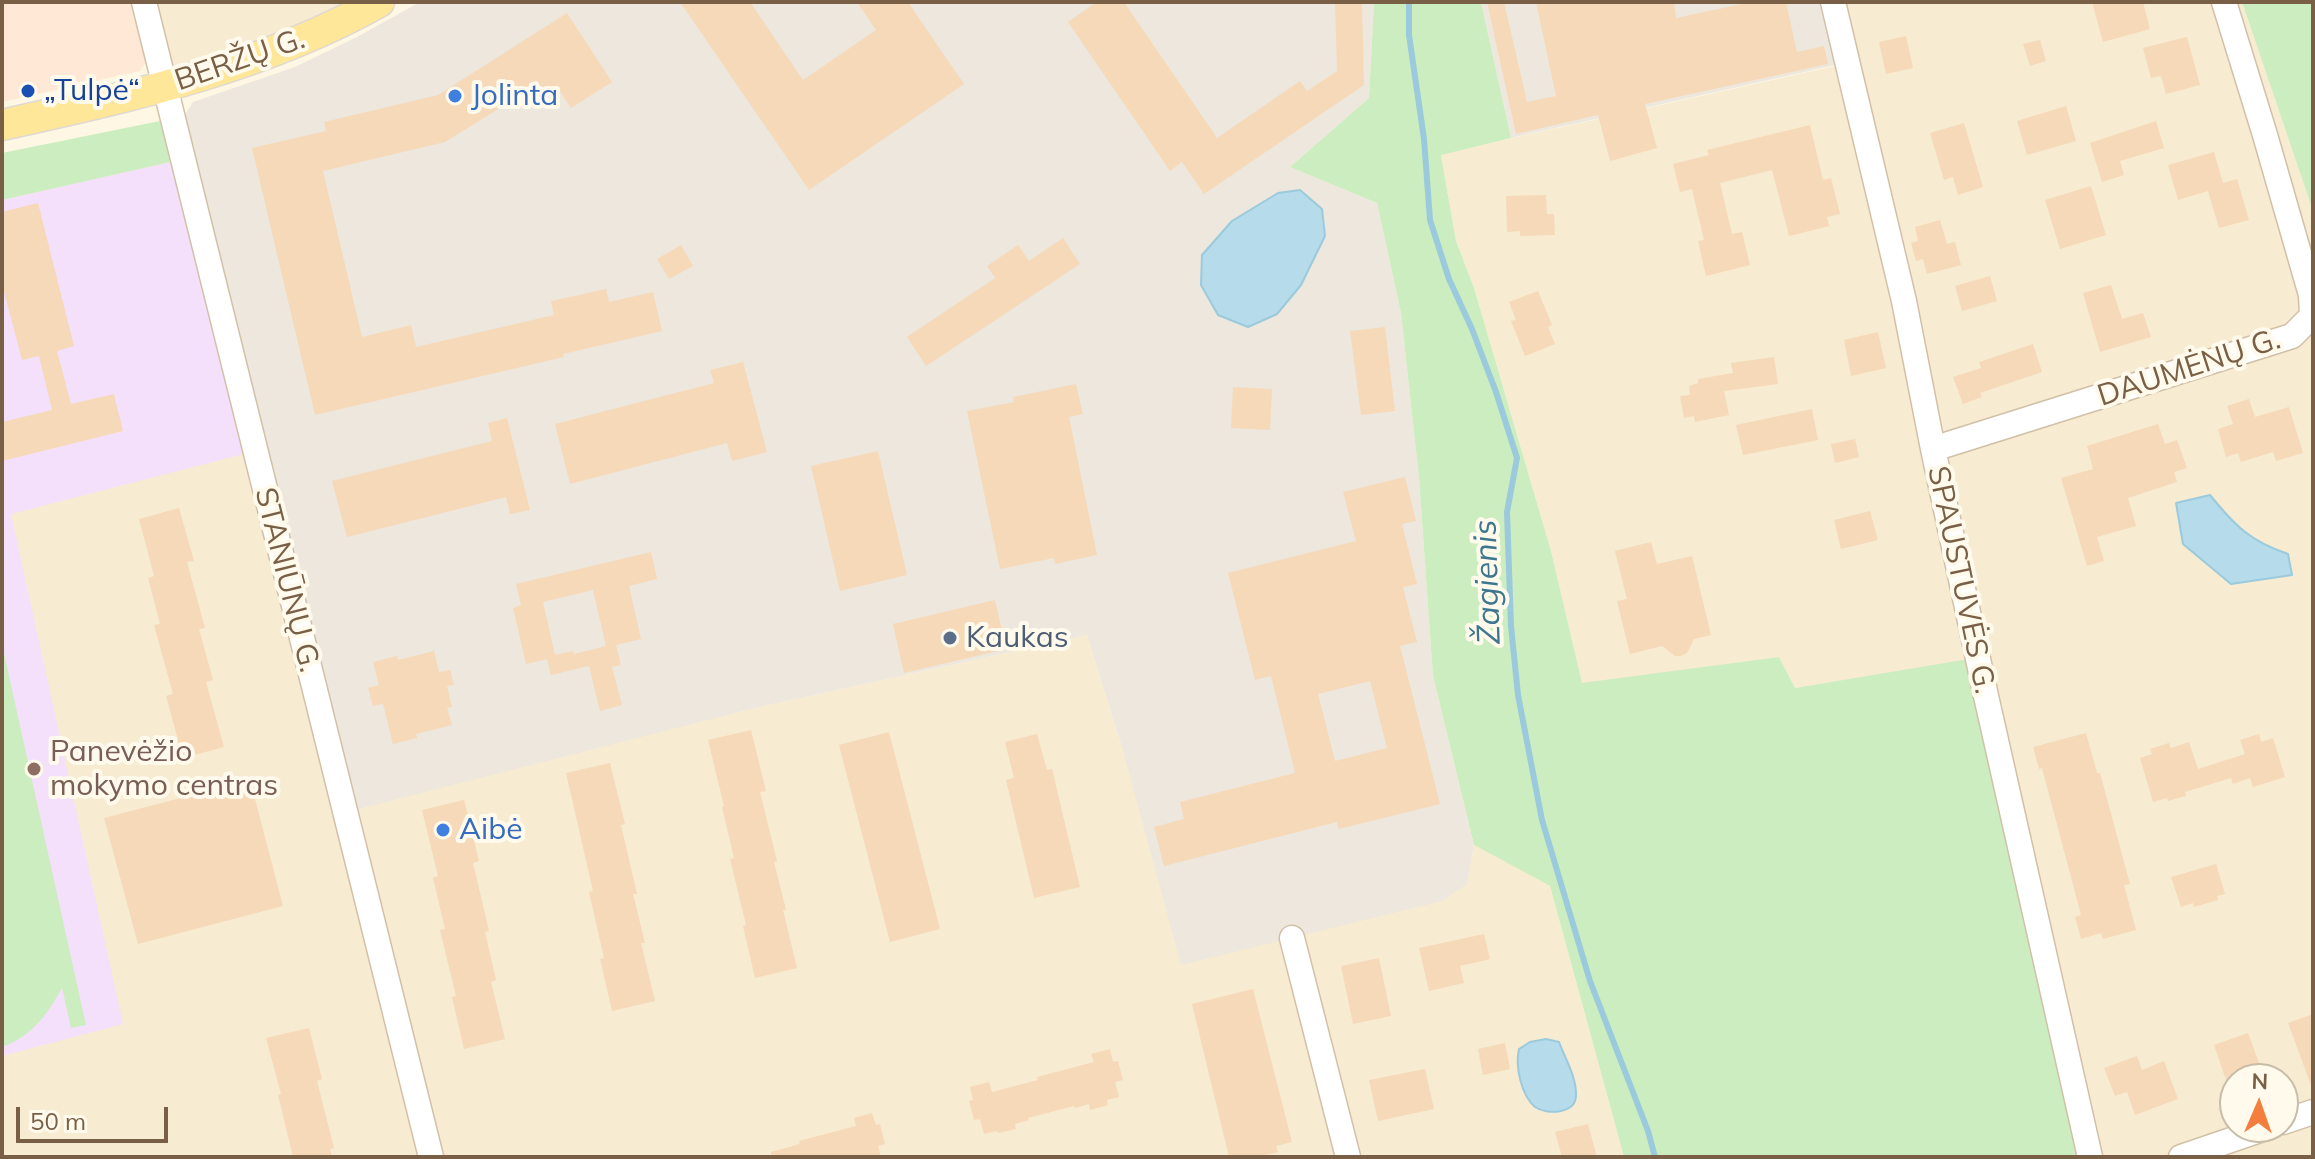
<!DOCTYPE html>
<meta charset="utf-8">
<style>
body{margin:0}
#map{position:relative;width:2315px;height:1159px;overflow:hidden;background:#fef7e3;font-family:Mulish,sans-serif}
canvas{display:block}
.frame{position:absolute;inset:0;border:4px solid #795f46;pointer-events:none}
.north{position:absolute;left:2219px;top:1063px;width:80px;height:80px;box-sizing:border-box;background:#fffaeb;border:2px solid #c9bca9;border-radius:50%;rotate:2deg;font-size:22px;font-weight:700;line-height:32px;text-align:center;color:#795f46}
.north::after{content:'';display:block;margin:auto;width:28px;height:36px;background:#f47e3d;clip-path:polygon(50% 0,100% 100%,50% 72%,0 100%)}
.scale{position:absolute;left:16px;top:1107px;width:152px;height:36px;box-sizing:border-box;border:4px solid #795f46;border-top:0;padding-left:10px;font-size:24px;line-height:28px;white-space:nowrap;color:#795f46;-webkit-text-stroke:6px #fffaeb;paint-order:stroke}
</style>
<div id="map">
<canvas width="2315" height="1159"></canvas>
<div class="frame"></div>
<div class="north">N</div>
<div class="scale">50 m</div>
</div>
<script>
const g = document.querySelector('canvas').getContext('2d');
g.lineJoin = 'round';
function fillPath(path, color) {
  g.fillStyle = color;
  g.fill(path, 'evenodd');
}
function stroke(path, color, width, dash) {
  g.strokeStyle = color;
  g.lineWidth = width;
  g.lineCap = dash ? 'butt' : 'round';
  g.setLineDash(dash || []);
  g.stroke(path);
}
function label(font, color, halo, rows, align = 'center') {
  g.font = font + ' Mulish,sans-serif';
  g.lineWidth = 8;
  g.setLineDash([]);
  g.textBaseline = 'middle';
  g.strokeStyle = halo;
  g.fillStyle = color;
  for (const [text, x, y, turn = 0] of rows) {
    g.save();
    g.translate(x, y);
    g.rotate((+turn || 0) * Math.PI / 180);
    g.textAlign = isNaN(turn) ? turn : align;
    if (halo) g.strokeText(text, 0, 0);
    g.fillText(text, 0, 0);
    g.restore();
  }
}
fillPath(new Path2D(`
 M144,2H379L165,86Z
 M1826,2H2242L2313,211V1157H2078L1969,660L1795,688L1779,657L1582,684L1551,551L1474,288L1456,241L1441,154L1840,65ZM2235,1079H2283V1127H2235Z
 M193,156L634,738L755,708L1087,635L1124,754L1467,884L1474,845L1550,886L1624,1157H2V200Z`), '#f7ebd1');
fillPath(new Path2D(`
 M2,2H143L148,59L140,71L2,102Z`), '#ffe8d6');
fillPath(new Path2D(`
 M420,2H1374L1369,98L1290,167L1377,203L1401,313L1419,478L1433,676L1474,845L1467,884L1442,901L1181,965L1124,754L1087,635L755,708L358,809L183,118L193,102L295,67L357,37Z
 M1481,2H1826L1840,64L1511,138Z`), '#ede7de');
fillPath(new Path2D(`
 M170,162L244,454L11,514L123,1024L2,1056V200Z`), '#f4e0fb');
fillPath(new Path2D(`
 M1374,2H1481L1511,138L1441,155L1456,241L1474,288L1551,551L1582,683L1779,657L1795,688L1969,659L2078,1157H1624L1550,886L1474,845L1433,676L1419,478L1401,313L1377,203L1290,167L1369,98Z
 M2242,2H2313V211Z
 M160,121L170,162L2,200V153Z
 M2,644L86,1025L71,1028L62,988C47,1015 32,1036 2,1047Z`), '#ccedc0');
const water = new Path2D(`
 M1300,190L1322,209L1325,236L1301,285L1277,314L1248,327L1218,315L1201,285L1202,255L1232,221L1278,193Z
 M2210,495C2235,526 2250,541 2288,554L2292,575L2231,584L2183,544L2176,503Z
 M1546,1039L1559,1042C1565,1058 1577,1078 1576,1096C1575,1114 1547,1115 1535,1107C1521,1095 1515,1066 1519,1049L1530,1042Z`);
fillPath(water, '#b6dbea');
stroke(water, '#9bcadd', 2);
stroke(new Path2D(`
 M1409,2V35L1424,139L1430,220L1449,279L1472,329L1496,392L1517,458L1507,512L1511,626L1518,695L1542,820L1590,981L1648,1131L1655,1157`), '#9bcadd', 6);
fillPath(new Path2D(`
 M680,2H750L803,80L876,30L857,2H908L964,84L809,190Z
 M1097,2H1124L1217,138L1300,81L1307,91L1337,71L1335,2H1362L1364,85L1204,194L1182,162L1170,171L1068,22Z
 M1487,2H1504L1527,102L1556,96L1536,2H1674L1676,18L1751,2H1786L1797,52L1824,46L1828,64L1645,104L1657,148L1610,161L1598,115L1516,134Z
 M2092,2H2143L2150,29L2103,42Z
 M567,13L612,82L571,108L558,88L532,105L524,93L445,142L323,171L362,337L411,325L416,347L554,315L551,301L606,289L609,302L653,292L662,331L563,354L564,357L315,415L252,148L326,131L324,122L438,95Z
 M1906,36L1913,68L1886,74L1879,42Z
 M2187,37L2200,85L2166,94L2161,76L2151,78L2143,48Z
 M2040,40L2046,61L2030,66L2023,44Z
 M2066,106L2076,141L2027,155L2017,121Z
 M2156,121L2164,148L2120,161L2124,175L2102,182L2090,143Z
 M1964,123L1983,187L1958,195L1953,177L1944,180L1930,133Z
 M1810,125L1823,180L1831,178L1840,214L1827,217L1829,226L1789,236L1772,170L1720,183L1732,234L1742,232L1750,265L1706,276L1698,241L1704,240L1694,198L1692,189L1680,192L1673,164L1709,155L1707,150Z
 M2214,152L2223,183L2237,179L2249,220L2219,228L2208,191L2178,200L2168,165Z
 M2091,186L2106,235L2060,249L2045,200Z
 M1546,195L1547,214H1554L1555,235L1520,236V231L1507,232L1506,196Z
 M38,203L74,346L57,351L71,404L114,394L123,431L2,461V422L52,410L39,356L22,360L2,284V212Z
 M1940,220L1947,244L1955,242L1961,265L1927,274L1923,259L1916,261L1911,243L1918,241L1915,227Z
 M1063,238L1080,264L926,366L907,337L995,278L987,266L1018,245L1029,261Z
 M681,245L693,266L669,279L657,259Z
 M1990,276L1997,301L1962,311L1955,286Z
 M2111,285L2122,319L2143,313L2151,337L2100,352L2083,293Z
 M1538,291L1552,325L1548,327L1555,344L1525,356L1511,321L1516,320L1509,302Z
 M1385,327L1395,411L1361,415L1350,331Z
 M1878,332L1886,368L1851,376L1844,340Z
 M2033,344L2042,372L1980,393L1982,397L1963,404L1953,377L1981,368L1979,362Z
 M1774,357L1778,384L1724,391L1729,415L1695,422L1694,416L1684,418L1680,396L1690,395L1689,386L1698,383V379L1733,373L1731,363Z
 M743,362L767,452L732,461L727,443L570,484L555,424L714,383L710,370Z
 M1076,384L1083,414L1069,417L1097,555L1055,564L1054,558L1000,569L967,411L1014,402L1013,397Z
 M1233,387L1272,389L1270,430L1231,428Z
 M2249,399L2255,417L2289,407L2303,453L2276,461L2273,452L2241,462L2238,453L2226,457L2218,429L2233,424L2227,406Z
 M1812,409L1818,440L1743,455L1736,425Z
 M507,418L530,510L510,514L506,497L347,537L332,481L492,441L488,423Z
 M2158,424L2165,444L2177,440L2187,468L2174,472L2177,482L2128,498L2136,526L2097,537L2104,561L2087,566L2061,478L2093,469L2087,446Z
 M1855,439L1859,457L1835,463L1831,444Z
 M878,451L907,575L840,591L811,466Z
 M1405,477L1416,521L1402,524L1417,584L1403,587L1417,642L1400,646L1440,804L1339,829L1337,822L1164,866L1154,827L1184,819L1180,802L1295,773L1271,676L1255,680L1228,573L1356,541L1343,492ZM1370,681L1387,748L1335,761L1318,694Z
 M179,508L194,561L187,562L205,628L199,629L213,680L206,682L224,747L183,758L166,696L173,694L154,625L160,624L148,578L154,576L139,519Z
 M1870,511L1878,540L1841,549L1834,520Z
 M1651,542L1657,564L1692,556L1711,635L1694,639L1687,653L1681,656H1675L1662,646L1630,654L1617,601L1627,599L1615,551Z
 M651,552L657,579L629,586L641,639L616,645L621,665L612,667L622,705L600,711L589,666L551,675L547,659L526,664L513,608L521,605L516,584ZM593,590L606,646L574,654L573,651L555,655L543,602Z
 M995,600L1006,649L904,673L893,624Z
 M434,651L439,672L450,670L454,685L447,686L452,707L447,708L452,725L416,734L417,738L393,744L383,704L373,706L368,688L379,685L373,662L397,656L398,660Z
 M751,730L766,791L760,792L777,861L774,862L786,910H783L797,968L755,978L743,926L746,925L730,859L734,858L722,807L724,806L708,740Z
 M889,732L940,929L890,942L839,745Z
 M2086,733L2097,773H2100L2130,884L2124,885L2136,930L2103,939L2101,933L2081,939L2075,917L2081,915L2042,768L2039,769L2033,747Z
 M1037,734L1047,770L1052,769L1080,887L1034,898L1006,780L1014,778L1005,742Z
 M2259,734L2261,742L2273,738L2285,777L2253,787L2250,778L2233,784L2231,778L2185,792L2186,796L2168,801L2167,798L2153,802L2140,758L2152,754L2150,749L2169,743L2171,748L2189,742L2198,769L2245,754L2240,740Z
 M610,763L625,824L621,825L637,894H633L645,943H641L655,1001L612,1011L600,959L604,958L589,892L593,891L566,773Z
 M250,780L283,906L138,944L104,818Z
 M464,800L479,861L473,863L489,931L485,932L496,980L491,982L505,1039L464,1049L452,997L456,996L440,930L445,929L433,878L438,876L422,810Z
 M2216,864L2225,894L2217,896L2218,900L2194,907L2193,903L2181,907L2171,877Z
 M1484,934L1490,959L1460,966L1464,983L1429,991L1419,948Z
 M1379,958L1391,1016L1353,1024L1341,966Z
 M1253,989L1292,1142L1276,1146L1278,1152L1257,1157H1229L1192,1004Z
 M2313,1014V1085H2311L2288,1023Z
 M309,1028L322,1079L317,1081L334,1148L330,1149L332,1157H293L278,1095L281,1094L266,1038Z
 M2248,1033L2262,1071L2227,1083L2214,1045Z
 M1505,1043L1510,1069L1483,1075L1478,1049Z
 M1110,1049L1113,1062L1118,1061L1123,1080L1115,1082L1119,1097L1107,1100L1108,1105L1090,1110L1089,1104L1075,1108L1074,1106L1028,1118L1029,1120L1015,1124L1016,1129L998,1133L997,1131L984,1134L980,1119L974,1120L969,1101L973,1100L970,1087L989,1082L992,1092L1038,1080L1037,1077L1094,1062L1091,1054Z
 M2137,1056L2142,1070L2164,1061L2178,1099L2135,1115L2127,1092L2115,1096L2104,1068Z
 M1425,1069L1434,1109L1378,1121L1369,1080Z
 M872,1113L876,1125L880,1124L885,1144L878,1146L881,1157H771V1152L800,1144L799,1141L856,1126L854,1118Z
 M1588,1124L1597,1157H1562L1555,1132Z`), '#f6d9b8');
const minor = new Path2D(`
 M144,2L431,1157
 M1833,2L1904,301L1933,449L1986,696L2090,1157
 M1933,449L2292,336L2312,316L2311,295L2265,135L2224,2
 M1292,938L1348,1157
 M2283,1122L2313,1112
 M2181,1157L2269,1127`);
const major = new Path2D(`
 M2,125C132,96 262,68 379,2`);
stroke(minor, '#d1c0a8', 27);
stroke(major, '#dfd9d3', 33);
stroke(minor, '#fff', 24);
stroke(major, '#ffe799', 30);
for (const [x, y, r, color] of [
 [28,91,8,"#1a4fb4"],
 [455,96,8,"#3f7fe0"],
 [950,638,8,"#5c6f8a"],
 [34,769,8,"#8d6e63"],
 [443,830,8,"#3f7fe0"]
]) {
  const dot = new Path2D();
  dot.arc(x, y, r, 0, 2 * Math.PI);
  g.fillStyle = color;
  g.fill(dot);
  stroke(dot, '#fffaeb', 3);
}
label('30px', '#795f46', '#fffaeb', [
 ["BERŽŲ G.",240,60,-19],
 ["DAUMĖNŲ G.",2189,368,-18],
 ["STANIŪNŲ G.",287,580,76],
 ["SPAUSTUVĖS G.",1961,580,78]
]);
label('30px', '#164399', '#fffaeb', [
 ["„Tulpė“",44,91]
], 'left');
label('30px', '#366cbe', '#fffaeb', [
 ["Jolinta",471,96],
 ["Aibė",459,830]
], 'left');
label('30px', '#4e5e75', '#fffaeb', [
 ["Kaukas",966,638]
], 'left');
label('30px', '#785e54', '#fffaeb', [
 ["Panevėžio",50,752],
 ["mokymo centras",50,786]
], 'left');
label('italic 32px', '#3d768f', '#fffaeb', [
 ["Žagienis",1488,582,-92]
]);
</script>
